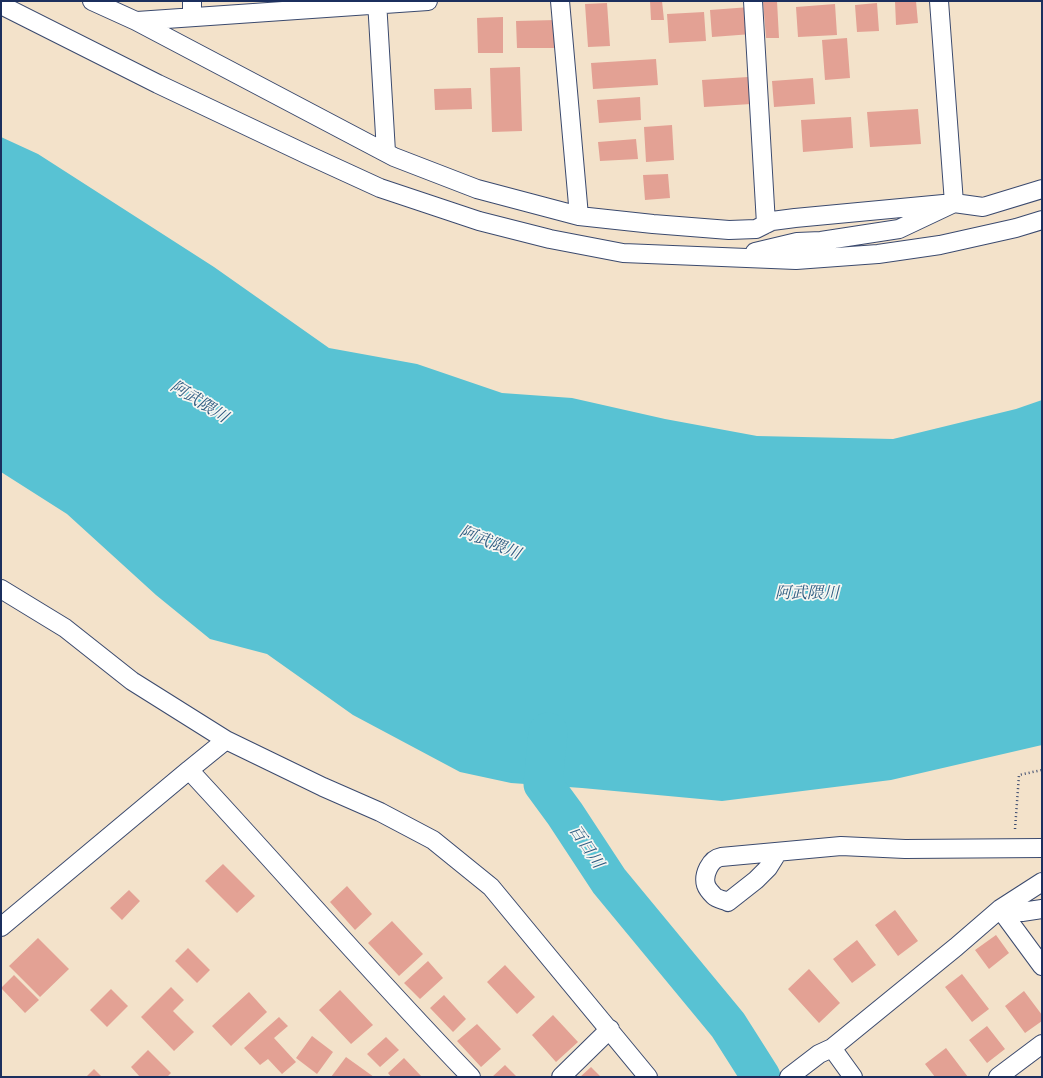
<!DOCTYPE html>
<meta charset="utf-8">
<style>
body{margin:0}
#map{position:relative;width:1043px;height:1078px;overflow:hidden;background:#f3e2ca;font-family:"EB Garamond",serif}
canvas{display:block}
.frame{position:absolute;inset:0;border:2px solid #1b2f5e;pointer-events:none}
</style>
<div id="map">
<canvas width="1043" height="1078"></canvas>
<div class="frame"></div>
</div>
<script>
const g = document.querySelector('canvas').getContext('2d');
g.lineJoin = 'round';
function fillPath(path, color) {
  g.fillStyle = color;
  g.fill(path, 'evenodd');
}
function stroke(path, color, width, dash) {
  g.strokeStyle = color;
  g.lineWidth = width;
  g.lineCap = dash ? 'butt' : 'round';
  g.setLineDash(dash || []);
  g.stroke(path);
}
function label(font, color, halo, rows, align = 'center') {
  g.font = font + ' "EB Garamond","Noto Serif JP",serif';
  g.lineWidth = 3.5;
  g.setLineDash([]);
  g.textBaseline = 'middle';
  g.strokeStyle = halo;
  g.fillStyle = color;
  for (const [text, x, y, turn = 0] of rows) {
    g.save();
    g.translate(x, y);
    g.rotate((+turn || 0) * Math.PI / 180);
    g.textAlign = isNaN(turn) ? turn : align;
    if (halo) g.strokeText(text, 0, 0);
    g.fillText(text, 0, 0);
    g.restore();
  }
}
fillPath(new Path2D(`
 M1,137L38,154L214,267L329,348L417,364L502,393L572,398L665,419L757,436L893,439L1016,409L1042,400V745L891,780L722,801L582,788L511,783L460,772L353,715L267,654L210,639L156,595L67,514L1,472Z`), '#58c2d3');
stroke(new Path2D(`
 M548,732L543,784L565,814L609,881L728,1025L761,1077`), '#58c2d3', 39);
fillPath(new Path2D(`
 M650,1H662L664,20H651Z
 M763,1H777L779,38H766Z
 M895,1H916L918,23L896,25Z
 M607,3L610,46L588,47L585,4Z
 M877,3L879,31L857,32L855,5Z
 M835,4L837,35L798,37L796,7Z
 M750,7L752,34L712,37L710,10Z
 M704,12L706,41L669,43L667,14Z
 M503,17V53H478L477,18Z
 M556,20L557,48H517L516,21Z
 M847,38L850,78L825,80L822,40Z
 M656,59L658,85L593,89L591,63Z
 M520,67L522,131L492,132L490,68Z
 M748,77L751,104L704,107L702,80Z
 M813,78L815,104L774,107L772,81Z
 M471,88L472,109L435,110L434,89Z
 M640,97L641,120L599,123L597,100Z
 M918,109L921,144L870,147L867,112Z
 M851,117L853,148L803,152L801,120Z
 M672,125L674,160L646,162L644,127Z
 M636,139L638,159L600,161L598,142Z
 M668,174L670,198L645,200L643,175Z
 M223,864L255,896L237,913L205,881Z
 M347,886L372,914L355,930L330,902Z
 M129,890L140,901L122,920L110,908Z
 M895,910L918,941L898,956L875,925Z
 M392,921L423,954L399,976L368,943Z
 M996,935L1009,953L989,969L975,950Z
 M38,938L69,969L40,997L9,966Z
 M857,940L876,965L852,983L833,959Z
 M188,948L210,970L197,983L175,961Z
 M428,961L443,978L420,999L404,983Z
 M505,965L535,997L517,1014L487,982Z
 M809,969L840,1003L819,1023L788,989Z
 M962,974L989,1009L972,1022L945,987Z
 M14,975L39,1000L25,1013L1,988Z
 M171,987L184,1000L173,1011L194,1032L174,1051L141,1017Z
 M111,989L128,1006L107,1027L90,1010Z
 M340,990L373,1025L351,1044L319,1010Z
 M1024,991L1042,1015V1021L1025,1033L1005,1006Z
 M249,992L267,1012L231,1046L212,1026Z
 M444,995L466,1019L453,1032L430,1008Z
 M553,1015L578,1042L556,1062L532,1035Z
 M279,1017L288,1026L274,1038L296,1062L282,1074L268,1059L260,1065L244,1048Z
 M477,1024L501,1049L481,1067L457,1041Z
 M987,1026L1005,1049L987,1063L969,1040Z
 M312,1036L333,1052L317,1074L296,1058Z
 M386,1037L399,1050L380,1067L367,1054Z
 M946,1048L968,1077H935L925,1064Z
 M148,1050L171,1073L167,1077H140L131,1067Z
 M346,1057L374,1077H331Z
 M404,1058L422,1077H391L388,1073Z
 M505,1065L517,1077H492Z
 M591,1067L601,1077H580Z
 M94,1069L102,1077H86Z`), '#e3a194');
const street = new Path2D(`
 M92,1L136,21L394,157L477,189L579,216L653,224L729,230L756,229L772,221L795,218L954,203L983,207L1042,189
 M192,1V17
 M377,1L386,152
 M560,1L579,216
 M753,1L766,224
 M1,5L158,84L308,155L380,188L479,221L550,239L623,253L796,260L878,254L940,245L1016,228L1042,220
 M137,21L428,1
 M755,252L797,242L821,241L899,229L954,203L939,1
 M1,589L65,628L132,681L226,740
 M778,852L768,868L756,880L728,902C724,900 717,899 714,896C711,893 707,888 706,885C703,875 710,859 721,857L841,846L905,849L1042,848
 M1000,909L1042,966
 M1000,909L1022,912L1042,909
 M1,927L189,770
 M832,1048L853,1077
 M471,1077C374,977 284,872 189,770L226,740L323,787L380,812L433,840L491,887L648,1077
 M561,1077L610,1029
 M789,1077L819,1054L832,1048L956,947L1000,909L1042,882
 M998,1077L1042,1044`);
stroke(street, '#3b4a6e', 20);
stroke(new Path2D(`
 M1015,829L1019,775L1042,770`), '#3b4a6e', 2.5, [1, 3]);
stroke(street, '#fff', 18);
label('italic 16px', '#2d5b81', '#f6f6f2', [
 ["阿武隈川",199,402,32],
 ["阿武隈川",490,543,22],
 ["阿武隈川",807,594],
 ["百日川",586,847,56]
]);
</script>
